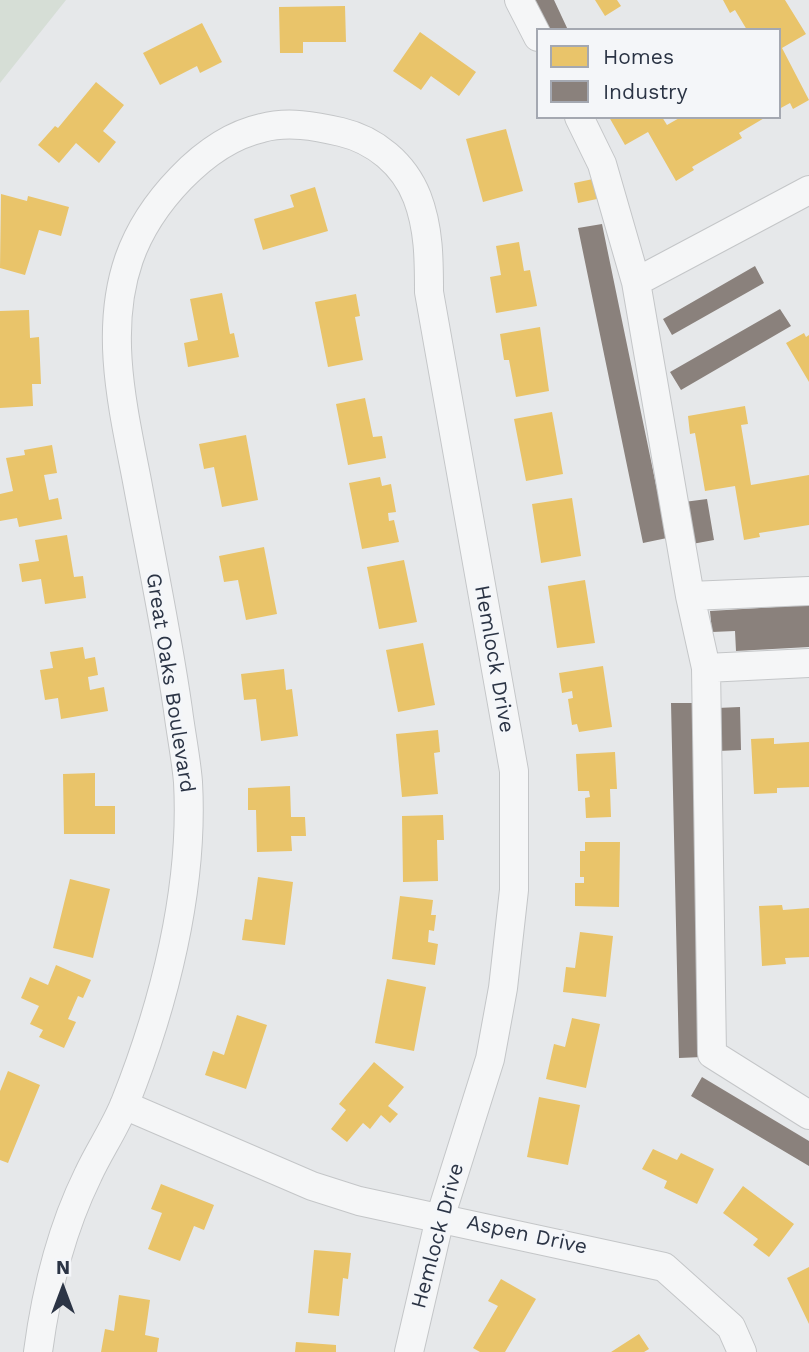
<!DOCTYPE html>
<style>
body{margin:0}
#map{position:relative;width:809px;height:1352px;overflow:hidden;background:#e6e8ea;font-family:"Work Sans",sans-serif}
canvas{display:block}
.legend{position:absolute;left:536px;top:28px;width:245px;height:91px;box-sizing:border-box;background:#f4f6f9;border:2px solid #a4a8b1;margin:0;padding:9px 12px;list-style:none;font-size:21px;color:#2b3445}
.legend li{display:flex;align-items:center;gap:14px;height:35px}
.legend b{width:35px;border:2px solid #a4a8b1}
.north{position:absolute;left:28px;top:1254px;width:70px;height:70px;-webkit-text-stroke:5px #f4f6f9;paint-order:stroke;rotate:0deg;font-size:19px;font-weight:700;line-height:28px;text-align:center;color:#2b3445}
.north::after{content:'';display:block;margin:auto;width:24px;height:32px;background:#2b3445;clip-path:polygon(50% 0,100% 100%,50% 72%,0 100%)}
</style>
<div id="map">
<canvas width="809" height="1352"></canvas>
<ul class="legend">
<li><b style="height:19px;background:#e9c46a"></b>Homes</li>
<li><b style="height:19px;background:#8a817c"></b>Industry</li>
</ul>
<div class="north">N</div>
</div>
<script>
const g = document.querySelector('canvas').getContext('2d');
g.lineJoin = 'round';
function fillPath(path, color) {
  g.fillStyle = color;
  g.fill(path, 'evenodd');
}
function stroke(path, color, width, dash) {
  g.strokeStyle = color;
  g.lineWidth = width;
  g.lineCap = dash ? 'butt' : 'round';
  g.setLineDash(dash || []);
  g.stroke(path);
}
function label(font, color, halo, rows, align = 'center') {
  g.font = font + ' "Work Sans",sans-serif';
  g.lineWidth = 7;
  g.setLineDash([]);
  g.textBaseline = 'middle';
  g.strokeStyle = halo;
  g.fillStyle = color;
  for (const [text, x, y, turn = 0] of rows) {
    g.save();
    g.translate(x, y);
    g.rotate((+turn || 0) * Math.PI / 180);
    g.textAlign = isNaN(turn) ? turn : align;
    if (halo) g.strokeText(text, 0, 0);
    g.fillText(text, 0, 0);
    g.restore();
  }
}
fillPath(new Path2D(`
 M0,0H66L0,83Z`), '#d6ded6');
fillPath(new Path2D(`
 M595,0H617L621,6L605,16Z
 M723,0H785L806,34L782,48L809,100L793,109L790,103L779,109V30H747L735,10L730,13Z
 M345,6L346,42H303V53H280L279,7Z
 M202,23L222,62L200,73L197,66L160,85L143,53Z
 M420,32L476,72L459,96L431,76L421,90L393,71Z
 M96,82L124,105L103,131L116,142L99,163L76,143L59,163L38,145L55,126L58,128Z
 M609,117H662L667,125L681,117H766L739,133L742,138L692,167L694,170L676,181L648,132L625,145Z
 M506,129L523,191L483,202L466,139Z
 M593,179L597,199L578,203L574,183Z
 M315,187L328,231L263,250L254,219L294,207L290,195Z
 M1,194L27,201L28,196L69,207L61,236L39,230L25,275L0,268Z
 M519,242L524,271L530,270L537,306L496,313L490,277L501,275L496,246Z
 M222,293L230,334L234,333L239,357L188,367L184,343L198,340L190,299Z
 M356,294L360,316L355,317L363,360L328,367L315,302Z
 M29,310L30,338L39,337L41,384H32L33,406L0,408V311Z
 M540,327L549,391L516,397L509,360H504L500,334Z
 M804,333L806,337L809,335V382L786,343Z
 M365,398L373,437L382,436L386,458L348,465L336,404Z
 M745,406L748,424L741,425L751,485L809,475V525L759,533L760,537L744,540L735,486L705,491L695,433L690,434L688,416Z
 M552,412L563,474L526,481L514,419Z
 M246,435L258,500L222,507L214,467L204,469L199,444Z
 M52,445L57,473L44,475L49,500L58,498L62,519L19,527L17,518L0,521V494L13,491L6,458L25,455L24,450Z
 M380,477L382,486L391,484L396,512L388,513L389,521L394,520L399,542L362,549L349,483Z
 M572,498L581,556L541,563L532,504Z
 M67,535L74,577L83,576L86,598L45,604L41,579L22,582L19,564L39,561L35,540Z
 M264,547L277,614L246,620L238,580L224,582L219,556Z
 M404,560L417,622L379,629L367,567Z
 M585,580L595,643L557,648L548,586Z
 M423,643L435,705L398,712L386,650Z
 M83,647L85,659L95,657L98,675L88,677L90,690L104,687L108,711L61,719L58,698L45,700L40,670L53,668L50,652Z
 M603,666L612,727L579,732L577,724L572,725L568,699L573,698L572,691L562,693L559,673Z
 M284,669L286,690L292,689L298,736L261,741L256,699L244,700L241,674Z
 M438,730L440,752L434,753L438,794L402,797L396,734Z
 M774,738V744L809,742V787L777,788V793L754,794L751,739Z
 M615,752L617,789H610L611,817L586,818L585,798L590,797L589,791H578L576,754Z
 M95,773V806H115V834H64L63,774Z
 M290,786L291,817H305L306,836H291L292,851L257,852L256,810H248V788Z
 M443,815L444,840H437L438,881L403,882L402,816Z
 M585,842H620L619,907L575,906V883H584V877H580V851H585Z
 M258,877L293,882L285,945L242,940L245,919L252,920Z
 M70,879L110,889L93,958L53,948Z
 M400,896L433,900L431,915H436L434,931L429,930L428,942L438,944L435,965L392,959Z
 M782,905L783,910L809,908V957L785,958L786,964L762,966L759,906Z
 M580,932L613,936L606,997L563,992L566,967L575,968Z
 M56,965L91,980L83,998L78,996L68,1019L76,1022L64,1048L39,1037L43,1030L30,1024L39,1006L21,998L30,977L48,985Z
 M387,979L426,987L414,1051L375,1043Z
 M237,1015L267,1025L246,1089L205,1075L213,1051L224,1055Z
 M572,1018L600,1024L586,1088L546,1079L554,1044L565,1047Z
 M374,1062L404,1087L388,1106L398,1114L390,1123L381,1115L370,1129L363,1123L347,1142L331,1129L346,1110L339,1104Z
 M8,1071L40,1085L8,1163L0,1160V1091Z
 M539,1097L580,1105L568,1165L527,1157Z
 M653,1149L677,1160L681,1153L714,1169L697,1204L664,1188L667,1181L642,1169Z
 M161,1184L214,1205L204,1230L194,1226L180,1261L148,1249L162,1213L151,1209Z
 M743,1186L794,1224L769,1257L753,1245L758,1239L723,1213Z
 M314,1250L351,1253L348,1279L343,1278L339,1316L308,1313Z
 M809,1267V1324L787,1278Z
 M501,1279L536,1299L505,1352H480L473,1348L498,1306L488,1301Z
 M119,1295L150,1300L145,1335L159,1338L157,1352H101L105,1329L114,1331Z
 M639,1334L649,1349L644,1352H611Z
 M296,1342L336,1345V1352H295Z`), '#e9c46a');
fillPath(new Path2D(`
 M532,0H554L568,30H544Z
 M602,224L667,538L643,543L578,228Z
 M755,266L764,283L672,335L663,319Z
 M780,309L791,326L681,390L670,372Z
 M707,499L714,540L692,544L684,502Z
 M809,605V647L736,651L735,631L712,632L710,611Z
 M671,703H695L702,1057L679,1058Z
 M740,707L741,750L718,751L717,708Z
 M702,1077L809,1141V1166L691,1096Z`), '#8a817c');
const minor = new Path2D(`
 M519,0L538,37
 M579,117L602,164L636,282
 M690,596L636,282L809,190
 M809,663L706,668L712,1054L809,1115
 M706,668L690,596L809,591
 M124,1105L312,1186L359,1201L664,1267L731,1327L742,1352
 M38,1352C46,1291 61,1230 88,1175C99,1151 115,1128 125,1103C164,1005 194,889 188,782C186,758 181,734 178,710C167,633 151,557 137,481C123,408 104,331 129,259C148,205 204,141 262,128C288,121 315,126 341,132C375,140 404,164 417,197C429,228 429,260 429,292L514,771V890L503,988L490,1059L440,1218L409,1352`);
stroke(minor, '#c4c6c8', 30);
stroke(minor, '#f5f6f7', 28);
label('21px', '#2b3445', '#f4f6f9', [
 ["Hemlock Drive",494,659,80],
 ["Great Oaks Boulevard",170,683,81],
 ["Aspen Drive",527,1235,12],
 ["Hemlock Drive",438,1236,-75]
]);
</script>
